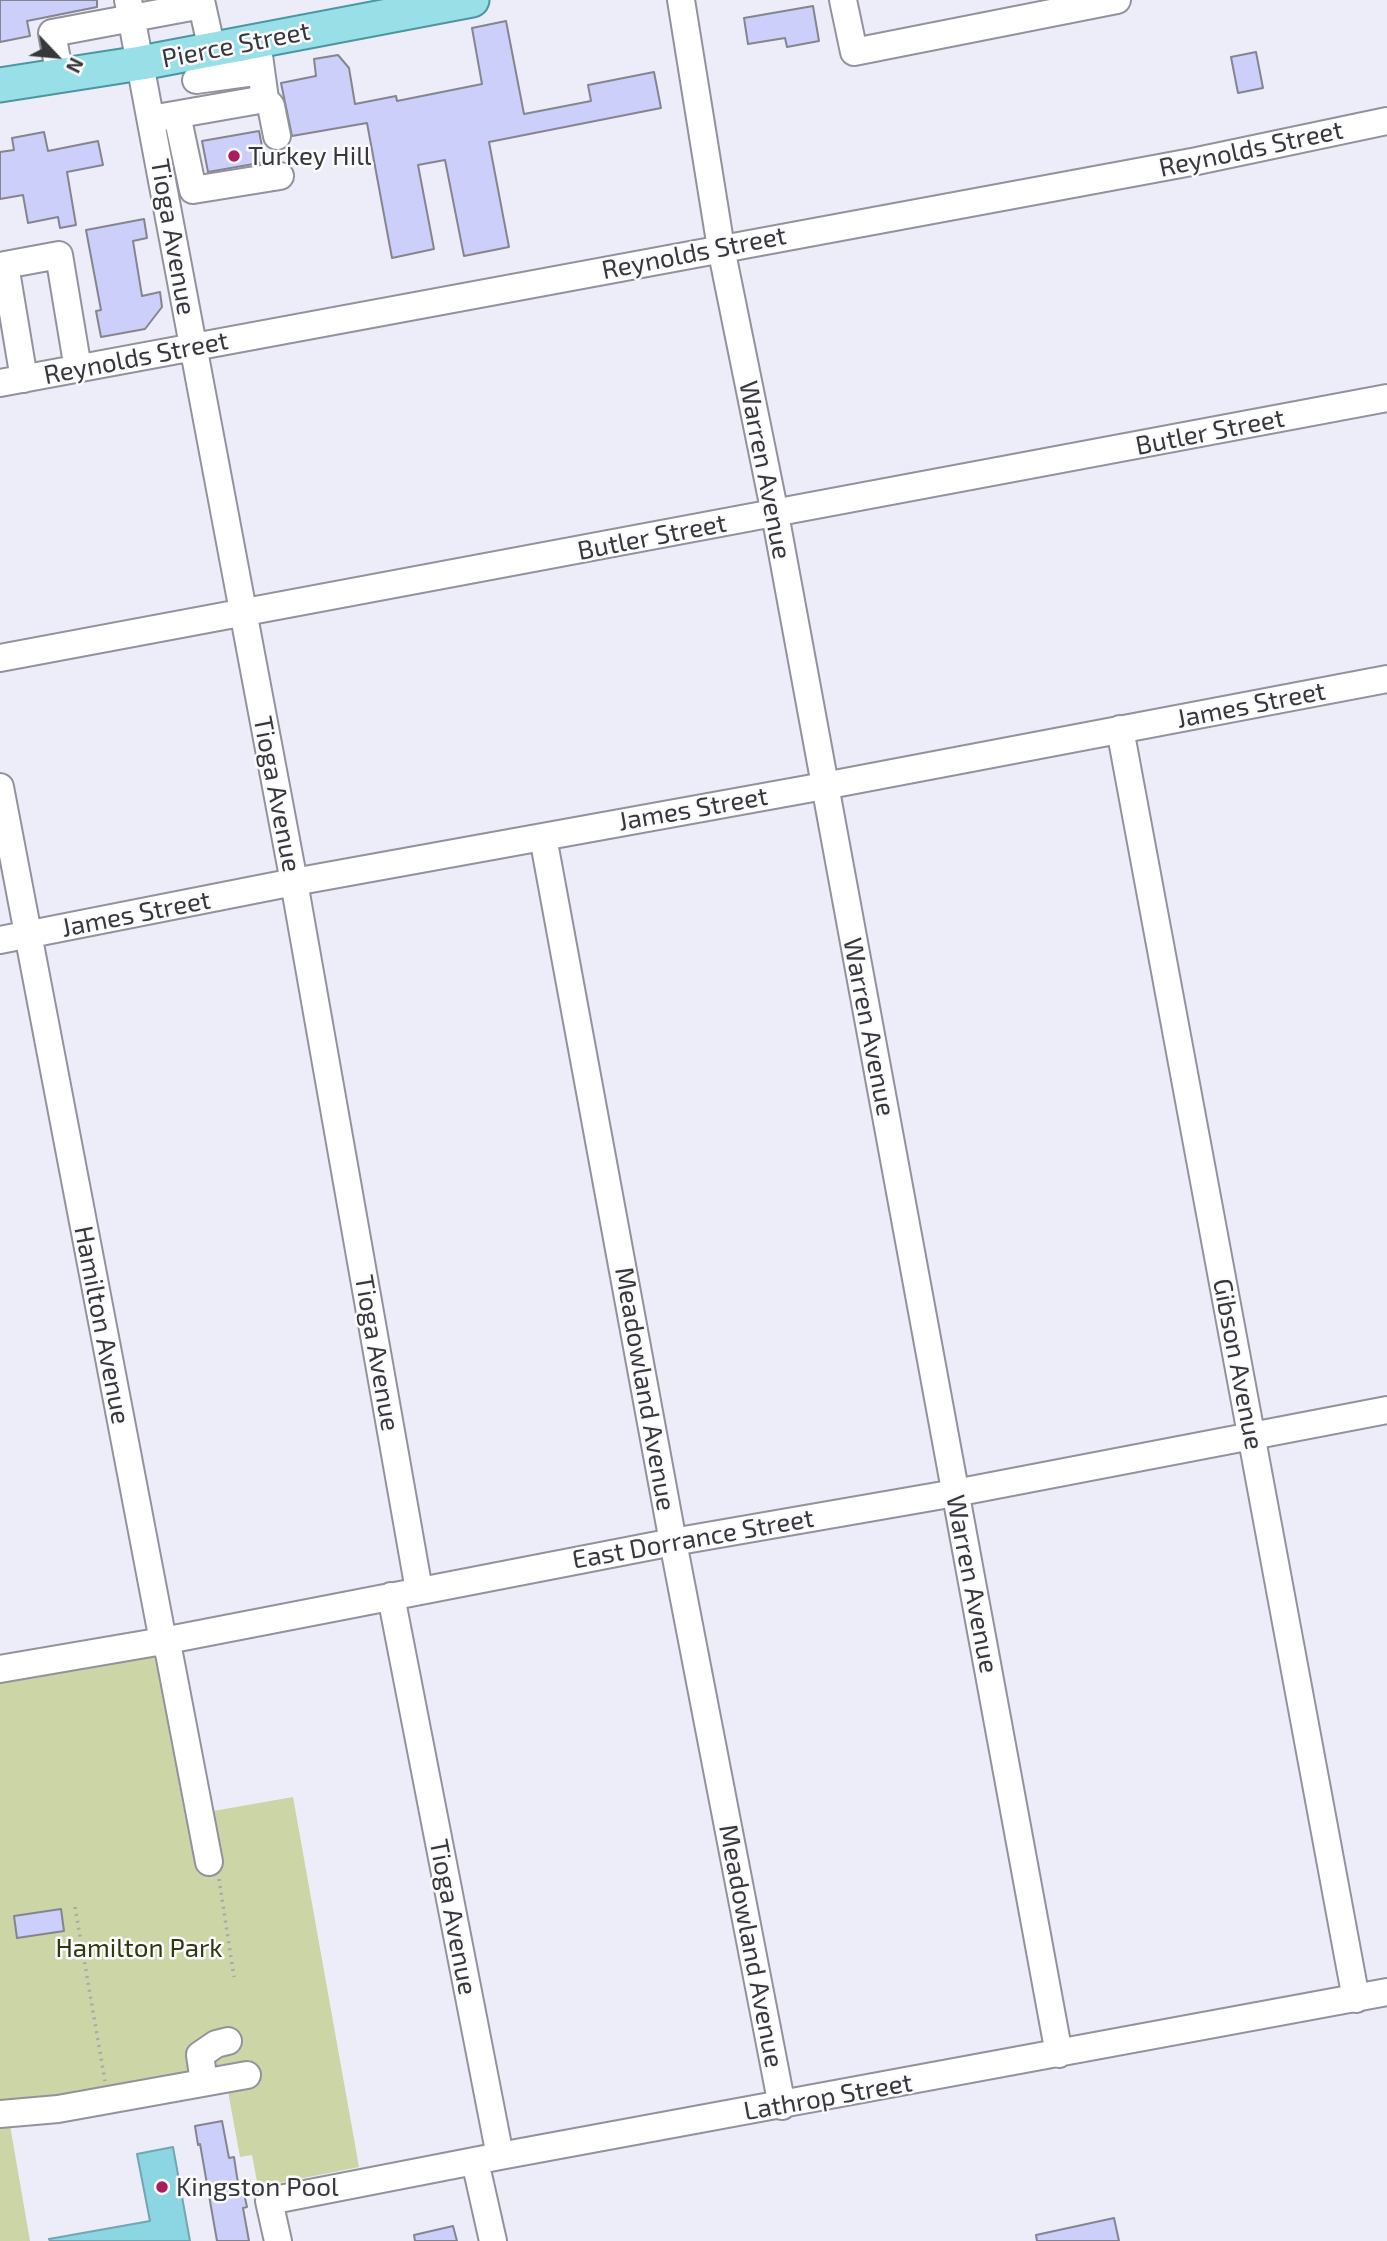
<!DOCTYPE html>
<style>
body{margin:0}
#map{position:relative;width:1387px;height:2241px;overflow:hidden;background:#ecedf8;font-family:"Exo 2",sans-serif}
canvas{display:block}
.north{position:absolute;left:21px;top:21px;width:70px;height:70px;-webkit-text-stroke:5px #fbfbfd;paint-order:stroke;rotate:116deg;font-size:19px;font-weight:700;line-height:28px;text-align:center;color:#37383c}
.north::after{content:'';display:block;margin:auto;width:24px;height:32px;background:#37383c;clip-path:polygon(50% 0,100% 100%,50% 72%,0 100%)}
</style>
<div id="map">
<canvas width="1387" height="2241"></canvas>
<div class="north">N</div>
</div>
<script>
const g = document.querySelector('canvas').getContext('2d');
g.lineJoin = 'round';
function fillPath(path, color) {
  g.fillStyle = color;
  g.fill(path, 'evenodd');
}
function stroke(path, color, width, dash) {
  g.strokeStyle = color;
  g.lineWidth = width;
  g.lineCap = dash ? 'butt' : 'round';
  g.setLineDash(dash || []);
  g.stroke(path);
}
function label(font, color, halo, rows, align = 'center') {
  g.font = font + ' "Exo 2",sans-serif';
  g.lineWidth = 5;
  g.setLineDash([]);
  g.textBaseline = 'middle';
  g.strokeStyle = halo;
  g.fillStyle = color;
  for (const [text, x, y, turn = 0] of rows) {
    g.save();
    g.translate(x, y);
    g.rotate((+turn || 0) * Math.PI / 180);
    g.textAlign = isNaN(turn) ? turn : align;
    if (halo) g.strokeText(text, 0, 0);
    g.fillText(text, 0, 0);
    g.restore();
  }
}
fillPath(new Path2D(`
 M156,1653L185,1816L293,1797L359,2167L258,2187L252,2155L240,2157L225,2075L8,2114L30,2241H0V1681Z`), '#cbd5a5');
const water = new Path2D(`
 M173,2147L190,2241H50L49,2239L150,2221L137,2154Z`);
fillPath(water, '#8cd5e2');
stroke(water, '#72a6b0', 2);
const building = new Path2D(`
 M0,0H97V7L27,21L30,36L0,42Z
 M813,6L819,41L787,47L785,38L748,44L744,18Z
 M506,21L524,114L591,101L588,85L654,72L661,108L489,142L509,247L464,256L445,160L418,165L434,249L392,258L367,123L292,136L281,83L316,76L314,59L338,55L349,68L355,104L396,96L397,101L482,84L472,28Z
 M1256,52L1263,88L1238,93L1231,57Z
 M259,131L265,162L208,172L202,141Z
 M44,132L48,151L98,141L103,165L67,172L76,225L60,228L58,217L28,223L23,195L0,199V152L14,150L12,138Z
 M144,219L147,238L133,241L142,296L160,292L162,307L145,329L101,337L96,311L101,310L86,230Z
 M61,1909L64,1931L17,1938L14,1916Z
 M222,2121L229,2158L234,2157L239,2190L243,2189L247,2207L243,2208L249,2241H217L200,2144L198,2145L195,2126Z
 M1114,2218L1119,2241H1037L1036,2235Z
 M453,2226L457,2241H415L414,2235Z`);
fillPath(building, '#cbcffa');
stroke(building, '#84858f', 2);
const minor = new Path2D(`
 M128,0L294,882L419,1590
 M681,0L721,248L775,514L1059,2054
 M843,0L854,52L1117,0
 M60,76L52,33L202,5L212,50
 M196,80L261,71
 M265,99L271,106L277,136
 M177,115L193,190L280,176
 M151,119L265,99L257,41
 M24,379L5,265L59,255L78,369
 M0,383L1197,161L1387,121
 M0,658L1387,398
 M1120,729L1356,1999
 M0,787L163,1641L169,1653L209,1862
 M543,837L673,1542L782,2106
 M0,940L294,882L824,786L1387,679
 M391,1596L500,2156
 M0,1669L163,1641L673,1542L955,1493L1387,1410
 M204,2082L200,2055L216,2044L228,2041
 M0,2114L58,2109L247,2075
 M475,2161L493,2241
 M278,2241L269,2201L500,2156L1387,1992`);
const major = new Path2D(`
 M0,85L141,63L472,0`);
stroke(minor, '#91929c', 30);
stroke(major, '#4a96a1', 37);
stroke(new Path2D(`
 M219,1879L234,1977
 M75,1907L105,2081`), '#a7a8b0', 3.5, [2, 5]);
stroke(minor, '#fff', 26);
stroke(major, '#99dfe7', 33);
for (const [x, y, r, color] of [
 [234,156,7,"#a81d62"],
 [162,2187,7,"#a81d62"]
]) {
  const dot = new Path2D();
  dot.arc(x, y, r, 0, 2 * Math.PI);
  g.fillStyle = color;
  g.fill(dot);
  stroke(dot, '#fbfbfd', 2.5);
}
label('26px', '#37383c', '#fbfbfd', [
 ["Pierce Street",236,45,-11],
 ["Reynolds Street",1251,149,-12],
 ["Tioga Avenue",173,237,80],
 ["Reynolds Street",694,253,-11],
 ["Reynolds Street",136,358,-11],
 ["Butler Street",1210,432,-11],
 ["Warren Avenue",765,470,79],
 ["Butler Street",652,537,-11],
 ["James Street",1251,705,-11],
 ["Tioga Avenue",277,794,79],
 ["James Street",693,809,-10],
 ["James Street",136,914,-11],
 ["Warren Avenue",869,1027,79],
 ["Hamilton Avenue",102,1325,79],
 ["Tioga Avenue",377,1353,80],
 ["Gibson Avenue",1238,1364,79],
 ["Meadowland Avenue",645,1389,80],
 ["East Dorrance Street",693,1539,-10],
 ["Warren Avenue",972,1584,79],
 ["Tioga Avenue",453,1917,79],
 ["Meadowland Avenue",751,1946,79],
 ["Lathrop Street",828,2097,-10]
]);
label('26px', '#37383c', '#fbfbfd', [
 ["Turkey Hill",248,156],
 ["Kingston Pool",176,2187]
], 'left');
label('26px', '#30370c', '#fbfbfd', [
 ["Hamilton Park",139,1948]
]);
</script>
